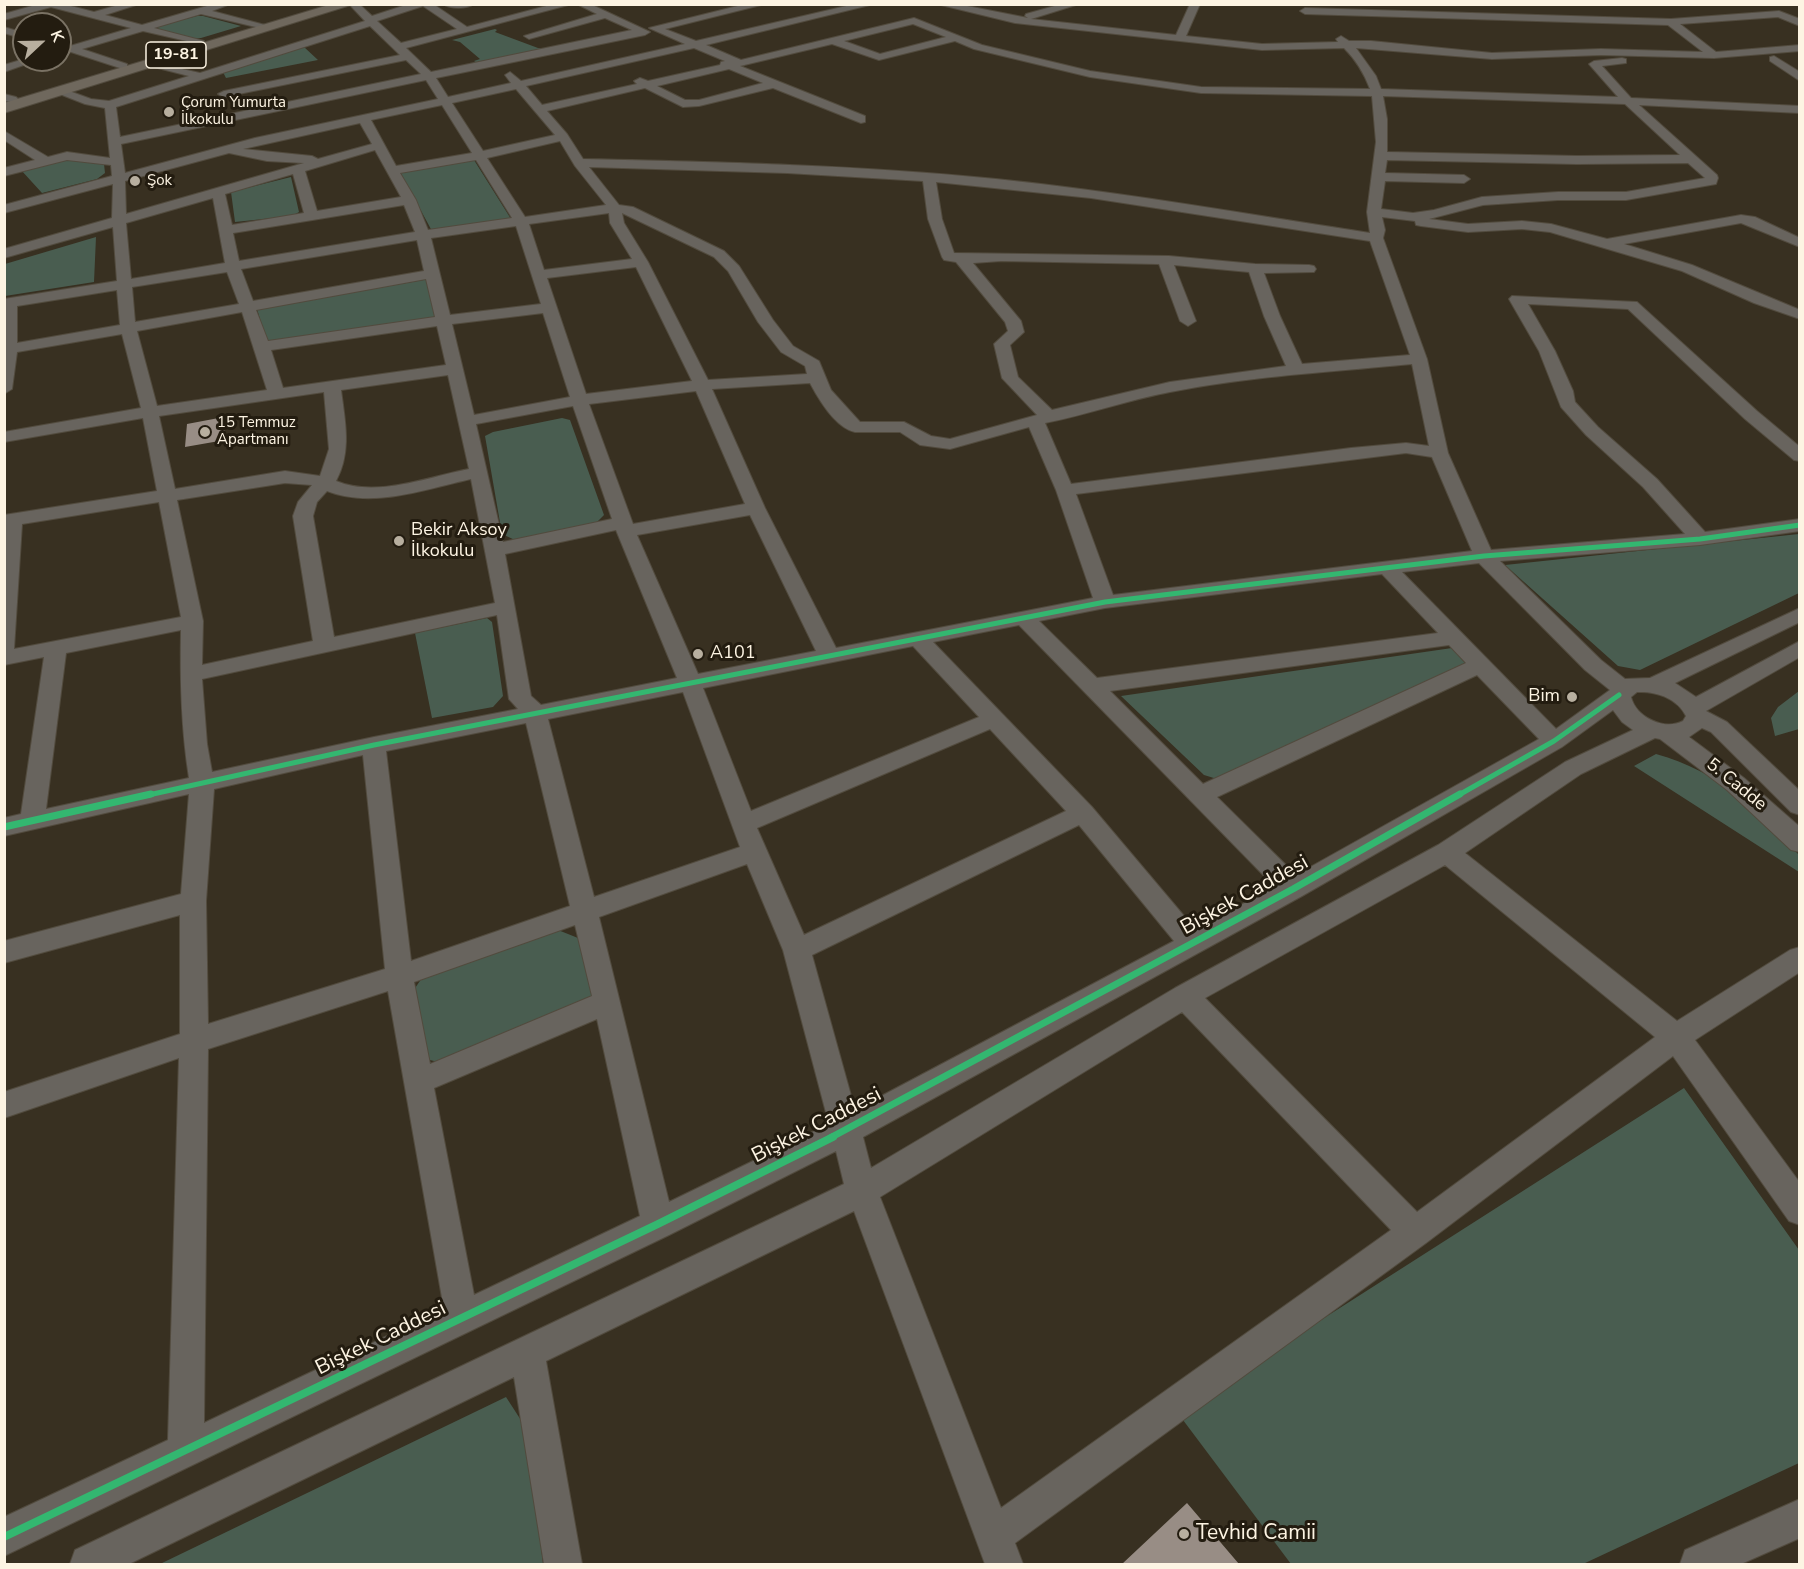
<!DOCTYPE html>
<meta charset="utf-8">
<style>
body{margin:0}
#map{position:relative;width:1804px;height:1569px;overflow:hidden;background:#383021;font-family:"Nunito Sans",sans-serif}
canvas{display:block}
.frame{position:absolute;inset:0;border:6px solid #fdf4e3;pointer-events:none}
.north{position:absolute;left:12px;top:12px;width:60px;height:60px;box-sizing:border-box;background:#231c10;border:2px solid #7a7264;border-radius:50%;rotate:68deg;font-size:16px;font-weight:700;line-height:24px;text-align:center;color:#fdf4e3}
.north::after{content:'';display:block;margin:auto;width:21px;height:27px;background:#b8af9f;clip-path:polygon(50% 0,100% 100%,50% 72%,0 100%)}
</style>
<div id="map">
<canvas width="1804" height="1569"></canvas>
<div class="frame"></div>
<div class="north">K</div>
</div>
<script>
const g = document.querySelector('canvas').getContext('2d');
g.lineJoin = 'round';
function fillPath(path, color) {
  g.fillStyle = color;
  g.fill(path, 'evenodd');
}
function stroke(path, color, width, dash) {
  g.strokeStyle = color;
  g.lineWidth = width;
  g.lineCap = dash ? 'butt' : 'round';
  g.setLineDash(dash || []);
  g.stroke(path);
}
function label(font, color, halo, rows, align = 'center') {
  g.font = font + ' "Nunito Sans",sans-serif';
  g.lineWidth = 6;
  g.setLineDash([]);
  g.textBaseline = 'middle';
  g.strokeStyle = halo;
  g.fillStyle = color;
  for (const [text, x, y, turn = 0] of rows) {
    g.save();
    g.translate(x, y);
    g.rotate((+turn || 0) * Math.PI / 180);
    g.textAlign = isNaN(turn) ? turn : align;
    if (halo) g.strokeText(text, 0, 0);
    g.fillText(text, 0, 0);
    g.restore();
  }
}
fillPath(new Path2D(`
 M197,16H203L241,26L201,38L190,39L157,29L158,26Z
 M495,29L497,30L495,32L538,48L549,49L477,63L474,61L480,59L460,42L452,40Z
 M304,47L318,60L226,78L223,72Z
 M68,158L104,164L105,173L97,179L42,193L21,170Z
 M474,160L511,219L432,231L400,172Z
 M291,177L299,212L292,216L235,222L231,192Z
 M96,237L94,282L5,296V264Z
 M429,279L436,318L267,343L257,309Z
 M562,418L570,420L604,515L595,524L517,541L502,534L485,436L493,432Z
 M1799,534V593L1640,670L1618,666L1505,565Z
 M487,618L492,622L503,696L493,707L432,718L415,633Z
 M1452,648L1468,666L1217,779L1204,775L1121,696Z
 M1799,691V729L1775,736L1771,718L1778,707Z
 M1656,754C1720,772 1755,807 1799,855V872L1634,766Z
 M558,930L578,938L594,997L438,1062L426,1059L411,994L424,975Z
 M1684,1088L1799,1250V1463L1583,1564H1291L1177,1412Z
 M506,1397L528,1431L543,1564H160Z`), '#495d50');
fillPath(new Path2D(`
 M224,417L225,440L185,447L187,424Z
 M1187,1503L1239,1564H1122Z`), '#988d85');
const minor = new Path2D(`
 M39,4H63L94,12L122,4H139L105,15L142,25L214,4H230L212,11L265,25L260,28L201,14L154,28L204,41V45L143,31L82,49L127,64V68L123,69L71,52L60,55V49L131,28L51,7L4,20V14Z
 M349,4H359L372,16L409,4H433L467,27L554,4H572L406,48L431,72L632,30L605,18L529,39L524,36L597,14L577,4H590L650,32L645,35L436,78L448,97L511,83L505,75L510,72L521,81L685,44L649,28L746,4H765L665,29L696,41L855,4H874L706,45L741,60L914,18L982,45L1090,71L1201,87L1370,89C1364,73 1356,60 1344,48L1262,50L1015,23L937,4H957L1028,18L1025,16L1026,14L1062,4H1079L1031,19L1176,35L1190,4H1200L1186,36L1262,44L1338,42L1336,39L1341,36L1349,41H1371L1492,53L1601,49L1703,52L1668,25L1305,14L1300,11L1305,8L1671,19L1779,11L1800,19V26L1778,17L1680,24L1716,52L1800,45V51L1714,58L1601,55L1492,59L1356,48L1376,76L1381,89L1618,97L1589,64L1594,61L1622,58L1626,59V63L1602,66L1631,98L1800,106V113L1639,105L1717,175L1718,178L1716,184L1626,200H1558L1483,205L1429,219L1468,224L1522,221L1551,224L1607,239L1741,215L1755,217L1800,238V247L1741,223L1624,244L1692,265L1800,310V319L1754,303L1682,271L1550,232L1522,229L1468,232L1421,226L1416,225L1415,221L1382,217L1385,230L1383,238L1427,359L1448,453L1491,550L1685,534L1643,487L1586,435L1561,407L1539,351L1509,299L1512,296L1637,302L1757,411L1800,447V461L1794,460L1745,419L1628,309L1528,304L1555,351L1573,391L1575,402L1598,427L1657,479L1705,532L1800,519V531L1700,545L1500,561L1601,660L1625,679L1650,678L1800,608V622L1675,683L1696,697L1800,641V657L1706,711L1727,722L1800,791V815L1791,812L1711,732L1702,728L1689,737L1744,778L1800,827V852L1791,850L1727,790L1660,739L1655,738L1581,774L1465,853L1677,1021L1790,950L1800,947V972L1695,1040L1800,1183V1225L1789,1221L1673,1056L1426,1243L1015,1543L1023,1564H985L854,1211L546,1361L582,1564H544L514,1377L129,1564H70L75,1550L844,1184L836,1151L669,1235L4,1556V1517L168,1440L179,1058L4,1118V1092L180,1034V915L4,963V941L181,894L189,794L4,836V818L21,814L44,657L4,665V515L157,491L143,418L4,442V432L141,408L122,334L17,352L12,389L4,394V299L117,281L113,227L4,258V249L112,218L113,184L4,213V205L112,176L111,165L67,160L4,176V168L35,160L4,140V131L48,157L67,152L110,158L105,108L85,104L57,93V89L61,88L91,99L109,101L189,76L146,65V61L200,73L365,21ZM423,6L457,29L401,43L377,21ZM913,24L946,37L880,54L844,41ZM370,26L400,55L224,91L218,94L224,97L406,60L421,74L120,137L116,107ZM955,41L974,49L1090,77L1201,93L1372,96L1376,142L1367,212L1370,233C1246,214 1122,192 996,179C859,165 721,162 583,159L567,134L547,111L645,88L683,107L699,106L773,88L861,123L865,122V116L740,66L832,44L879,60ZM694,48L725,61L721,62L720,65L648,81L640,78L634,81L637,84L542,105L526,86ZM729,69L763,83L699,100H685L657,86ZM426,80L438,99L255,138L125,173L121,144ZM516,89L555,135L483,151L452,103ZM1383,96L1625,104L1680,155L1577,156L1387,152V119ZM442,105L472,153L396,166L371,120ZM360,123L372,144L318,159L312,156L243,149ZM560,141L575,166L606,205L525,217L487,158ZM375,150L401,197L317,211L305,171ZM229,153L267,161L304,163L126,214L125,181ZM476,160L512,218L428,230L416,200L400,173ZM1387,160L1577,164L1688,163L1705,178L1626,192H1558L1482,197L1434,210L1413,213L1381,209L1385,181L1464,183L1470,179L1464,175L1385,173ZM589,167L787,173L923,181L928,219L942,257L944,260L956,262L1005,322L1008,331L994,344L1002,378L1037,415L950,439L931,436L904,422H860L831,390L819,361L793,346L773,320L739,266L724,251L633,207L619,205ZM293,174L304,213L232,225L225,194ZM936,182L1091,198L1370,241L1410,355L1302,364L1280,316L1264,273L1314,272L1316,269L1314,266L1309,265L1255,264L1169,256L954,253L942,219ZM213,198L225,263L131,279L126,223ZM404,205L415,232L239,261L233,233ZM609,213L610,223L632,259L544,270L529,224ZM622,213L714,257L728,271L758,322L781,352L805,366L807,374L708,380L648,262L624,223ZM516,226L541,304L450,315L431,238ZM417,240L424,271L253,301L241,269ZM1001,261L1159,264L1180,321L1188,326L1196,321L1174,265L1249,272L1264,316L1286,366L1170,382L1052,410L1018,377L1010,345L1024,332L1021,321L973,263ZM636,267L692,381L586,394L547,278ZM227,272L239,304L135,322L132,287ZM426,279L435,317L268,341L256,310ZM117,290L120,325L17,343V306ZM242,312L267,390L157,406L137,331ZM543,313L570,397L474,415L452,324ZM437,326L446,365L283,388L271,350ZM1412,364L1429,446L1406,443L1351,448L1071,484L1045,423C1086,415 1128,400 1170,392C1250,376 1331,372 1412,364ZM448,375L469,469C428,477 376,498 336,481C352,452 345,421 341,390ZM810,383C819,400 836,428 855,432H900L920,445L950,449L1029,427L1056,490L1093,598L836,648L765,508L712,389ZM696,391L745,504L633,524L589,404ZM324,392L329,449L320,476L285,471L175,489L159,416ZM573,406L612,519L503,542L476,424ZM1406,453L1432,457L1472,551L1113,595L1076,494ZM471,479L495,603L334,637L313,516L317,502L327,491C372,509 426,489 471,479ZM285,483L312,485L298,502L293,516L313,641L202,665L203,621L177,500ZM159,502L181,617L14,649L22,524ZM750,515L816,651L698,674L637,535ZM616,530L677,678L541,705L531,696L505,554ZM1479,563L1585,670L1610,690L1556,729L1402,572ZM1382,574L1438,633L1097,678L1039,621L1105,608ZM497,615L509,699L518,709L374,737L212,772L207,744L202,679ZM1019,625L1275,887L1195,929L1092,807L933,642ZM181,630C180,679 181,728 189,778L46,809L66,653ZM1449,645L1466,663L1203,784L1110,691ZM913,646L979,717L751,811L703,688ZM1477,675L1539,739L1296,875L1217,797ZM683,692L740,847L594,897L548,719ZM1637,692C1656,691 1677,698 1686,716L1683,721C1664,731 1636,717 1631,697ZM1613,710L1622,722L1633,730L1565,762L1438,845L1175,988L871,1168L863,1137L1302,896L1562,747ZM526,723L570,906L411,961L386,751ZM990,729L1066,811L804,935L757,828ZM363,755L385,969L208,1024L206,901L214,789ZM1079,825L1174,941L855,1110L812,955ZM747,864L783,950L829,1124L669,1202L599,917ZM1445,865L1655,1037L1417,1212L1205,998ZM575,925L592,996L430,1064L414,982ZM388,991L444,1309L204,1423L208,1049ZM1182,1012L1391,1230L1001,1508L880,1197ZM597,1019L640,1216L474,1295L434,1088Z
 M443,4H474C467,9 450,9 443,4Z
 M4,27L24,33V39L4,33Z
 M1774,56L1800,72V81L1770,61V57Z
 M24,59L38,60L4,72V65Z
 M4,94L16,97L18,99L12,102L4,101Z
 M1800,1499V1538L1741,1564H1680L1685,1550Z`);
const highway = new Path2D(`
 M332,4H354L4,113V103Z`);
stroke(minor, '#524b3e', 2);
stroke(highway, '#524b3e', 2);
fillPath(minor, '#68645e');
fillPath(highway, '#6f685d');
stroke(new Path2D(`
 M144,796L374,745L1105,602L1484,556L1700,539L1800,525
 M1457,796L1554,741L1619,695`), '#33b770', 5);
stroke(new Path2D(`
 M4,827L151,794
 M830,1138L1293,889L1460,794`), '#33b770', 7);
stroke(new Path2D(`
 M4,1537L658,1224L833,1137`), '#33b770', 8);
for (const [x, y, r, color] of [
 [169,112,6,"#b8af9f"],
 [135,181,6,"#b8af9f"],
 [205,432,6,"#b8af9f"],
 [399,541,6,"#b8af9f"],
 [698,654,6,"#b8af9f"],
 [1572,697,6,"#b8af9f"],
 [1184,1534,6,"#b8af9f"]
]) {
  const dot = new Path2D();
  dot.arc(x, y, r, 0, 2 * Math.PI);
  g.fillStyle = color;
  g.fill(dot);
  stroke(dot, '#231c10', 2);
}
label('15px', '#fdf4e3', '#231c10', [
 ["Çorum Yumurta",181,103],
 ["İlkokulu",181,120],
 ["Şok",147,181],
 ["15 Temmuz",217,423],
 ["Apartmanı",217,440]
], 'left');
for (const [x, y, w] of [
 [176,55,60]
]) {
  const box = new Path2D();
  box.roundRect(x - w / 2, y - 13, w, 26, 4.5);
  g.fillStyle = '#231c10';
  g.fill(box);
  stroke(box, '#fdf4e3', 1.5);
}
label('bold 16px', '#fdf4e3', null, [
 ["19-81",176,55]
]);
label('18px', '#fdf4e3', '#231c10', [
 ["Bekir Aksoy",411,531],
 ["İlkokulu",411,552],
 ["A101",710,654],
 ["Bim",1560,697,"right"]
], 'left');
label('18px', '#fdf4e3', '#231c10', [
 ["5. Cadde",1736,785,39]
]);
label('21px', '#fdf4e3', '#231c10', [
 ["Bişkek Caddesi",1245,896,-29],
 ["Bişkek Caddesi",817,1126,-27],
 ["Bişkek Caddesi",381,1339,-26]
]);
label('21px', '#fdf4e3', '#231c10', [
 ["Tevhid Camii",1196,1534]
], 'left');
</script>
